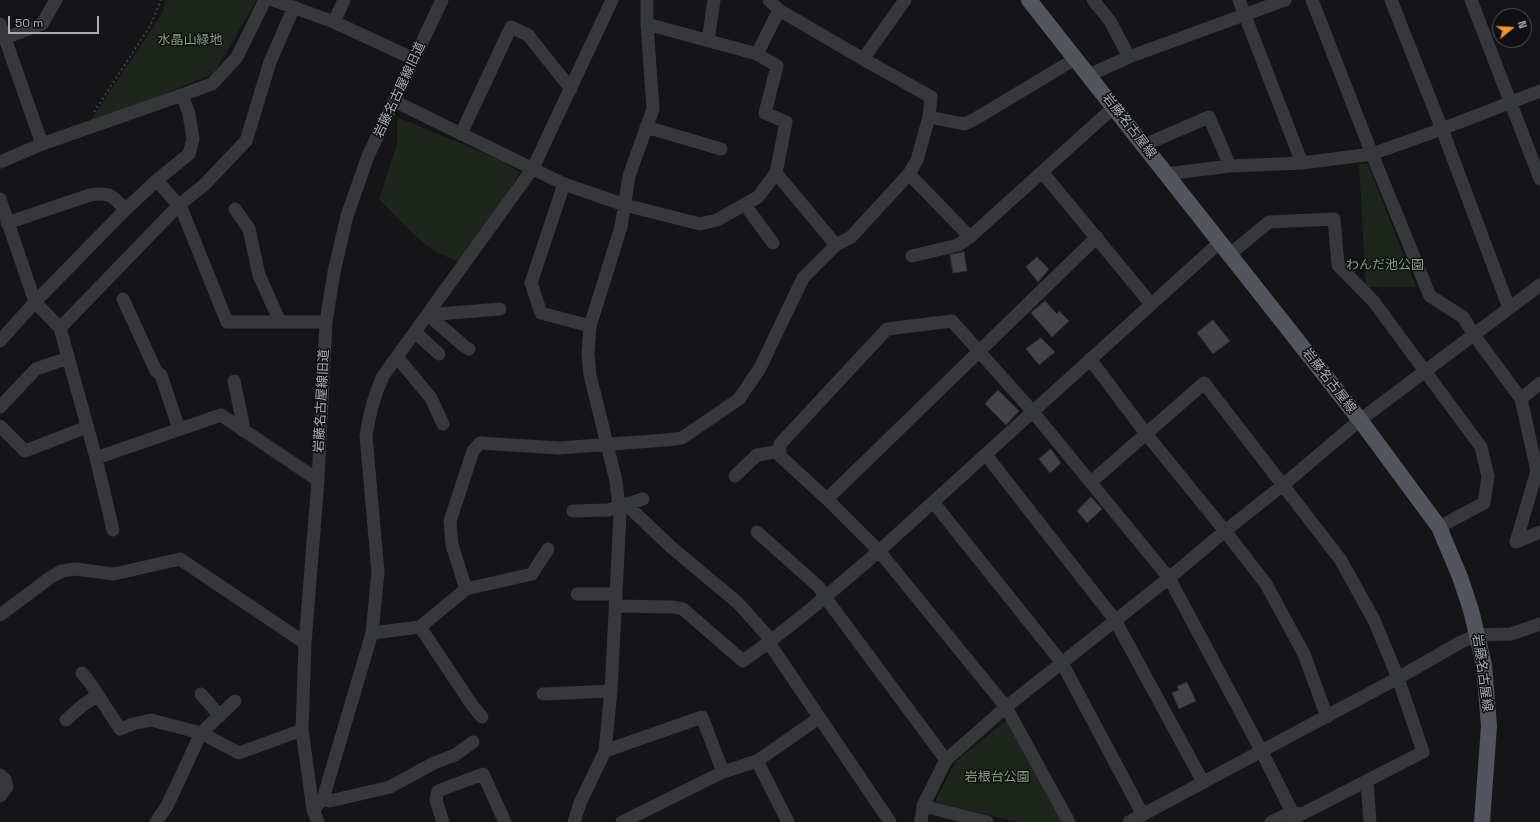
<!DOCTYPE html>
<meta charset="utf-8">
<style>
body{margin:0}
#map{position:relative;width:1540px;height:822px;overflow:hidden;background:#151517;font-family:"Space Grotesk",sans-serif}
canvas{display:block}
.north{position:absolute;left:1492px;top:8px;width:40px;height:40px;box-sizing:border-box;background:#101012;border:1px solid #4c4f54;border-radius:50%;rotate:72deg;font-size:11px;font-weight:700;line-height:16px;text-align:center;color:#a7aeb7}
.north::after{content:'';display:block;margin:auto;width:14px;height:18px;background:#f49630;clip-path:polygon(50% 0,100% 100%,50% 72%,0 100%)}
.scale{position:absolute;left:8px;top:16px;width:91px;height:18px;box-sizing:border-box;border:2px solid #a7aeb7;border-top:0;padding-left:5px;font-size:12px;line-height:14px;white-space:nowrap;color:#a7aeb7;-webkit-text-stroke:3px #101012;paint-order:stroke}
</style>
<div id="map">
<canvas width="1540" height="822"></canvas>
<div class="north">N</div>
<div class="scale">50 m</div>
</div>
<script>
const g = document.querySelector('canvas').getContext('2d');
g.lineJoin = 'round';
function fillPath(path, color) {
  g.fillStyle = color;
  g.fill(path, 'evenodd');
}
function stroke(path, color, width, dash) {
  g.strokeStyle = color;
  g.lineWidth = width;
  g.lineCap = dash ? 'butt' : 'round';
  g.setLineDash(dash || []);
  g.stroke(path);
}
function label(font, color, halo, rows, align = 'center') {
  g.font = font + ' "Space Grotesk","Noto Sans JP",sans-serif';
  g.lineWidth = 3;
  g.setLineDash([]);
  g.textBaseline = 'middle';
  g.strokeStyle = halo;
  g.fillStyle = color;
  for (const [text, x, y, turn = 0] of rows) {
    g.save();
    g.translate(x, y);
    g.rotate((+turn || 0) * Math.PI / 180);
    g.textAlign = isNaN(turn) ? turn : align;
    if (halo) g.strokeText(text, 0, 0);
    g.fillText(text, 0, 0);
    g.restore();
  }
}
fillPath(new Path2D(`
 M166,0H257L214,73L86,127L162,14Z
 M397,117L496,158L520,172L488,225L458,262L434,251L412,233L379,199L397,144Z
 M1359,164H1368L1416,287H1366Z
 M1008,719L1067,822H1017L935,802L956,761Z`), '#1d251d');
const building = new Path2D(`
 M964,252L967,271L953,273L950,255Z
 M1037,257L1049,269L1038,282L1026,267Z
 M1045,301L1057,314L1059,311L1069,321L1052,337L1031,313Z
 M1213,320L1230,341L1213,354L1197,333Z
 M1041,338L1055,352L1039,365L1026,349Z
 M998,390L1019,411L1006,425L985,404Z
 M1051,449L1061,463L1050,473L1039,459Z
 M1091,497L1102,509L1087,523L1077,511Z
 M1187,682L1196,701L1179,709L1172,693L1179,690L1177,687Z`);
fillPath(building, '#414347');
stroke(building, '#2f2f33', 1);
stroke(new Path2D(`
 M94,112L150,26L161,0`), '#3c3f43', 2, [2, 3]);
stroke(new Path2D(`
 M273,0L334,22L414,59
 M769,0L779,10
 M1093,0L1110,21L1129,57
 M1239,0L1302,163
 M1312,0L1372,154L1430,296L1463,317L1474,335L1521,399L1537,471L1516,542
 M1391,0L1442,129L1509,308
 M1471,0L1540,179
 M334,22L344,0
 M0,24L42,144L0,162
 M5,38L42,24L56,0
 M708,41L714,0
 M757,54L777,66L765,113L786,122L776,173
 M863,59L905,0
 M1089,75L1129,57L1285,0
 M394,101L564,184L625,205L700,224L717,220L758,197L776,173L836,245
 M929,117L964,124L975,119L1075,59
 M646,127L721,149
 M461,134L511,27L528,35L571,89
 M42,144L182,95L212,84L237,57L265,0
 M1144,145L1209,117L1230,166
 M1042,172L1151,304
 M909,174L970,237
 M1166,174L1230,166L1302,163L1372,154L1442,129L1540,91
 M157,180L182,210L227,322H326
 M564,184L531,283L541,313L590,326
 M0,199L35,302L60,328L96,458
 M745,205L773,243
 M235,209L249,229L259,275L280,322
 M7,223L90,195C109,192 113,195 125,210
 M1230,254L1269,222L1334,219L1338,265L1374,302L1481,447L1488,476L1484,503L1439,527
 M912,256L958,245L970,237L1114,107
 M123,299L156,371L161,375L179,429
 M427,315L500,309
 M431,315L434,320L464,346L469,349
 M60,328L178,206L204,185L246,141L270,62L294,7
 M415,332L439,354
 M0,341L35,302L125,210L157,180L189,154L193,139L189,114L182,95
 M397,357L431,398L443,424
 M1090,359L1147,435L1225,531L1266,584L1304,654L1327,717
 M234,381L243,424L242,430
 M1521,399L1540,383
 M0,407L36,369L68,358
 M0,426L25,451L87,427
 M986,455L1115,620L1203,782
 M735,476L757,455L780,451
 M1091,482L1204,383L1340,559L1374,620L1398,678L1423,752L1302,814L1292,812L1271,822
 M827,499L1097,237
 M933,502L1062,663L1143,815
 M628,505L631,509L671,547L738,603L772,641
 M573,511L608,510L643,499
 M113,530L96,458L221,415L318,480
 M757,532L819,587L825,597L946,760
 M1516,542L1540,532
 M466,589L532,574L548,549
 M577,594H616
 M615,606L674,607L683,609L743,661C791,627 835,589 879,551L1220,242
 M0,615L51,577L62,571L75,569L114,574L180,559L305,643
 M420,627L472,705L482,717
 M372,633L420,627L466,589L452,545L450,521L473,451L480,443L559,448L666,440L682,438L739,399L760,368L803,278L836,245L851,237L909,174L917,160L929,117L931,97L863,59L779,10L757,54L647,24
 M769,643L890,822
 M82,673L90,683L120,729L133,724L151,720L201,733L239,753L302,730
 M201,694L220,716
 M543,694L611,691
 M66,720L83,705L98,695
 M605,751L702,717L723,772
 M757,761L788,822
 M0,775L5,779L7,787L0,796
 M1367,781L1370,822
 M323,799L330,801L390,787L434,763L455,755L473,742
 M923,806L987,822
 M313,810L323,799L372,633L378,572L366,436C369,415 374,396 383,376L533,168L612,0
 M156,822L167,806L201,733L235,701
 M318,822L313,810L302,730L305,643L318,480L326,322L334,272L347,216L368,156L442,0
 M443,822L436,800L438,791L483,774L505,822
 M574,822L580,803L605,751L611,691L620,515L616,481L590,375L588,354L590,326L621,227L629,176L653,109L647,24V0
 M622,822L723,772L757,761L819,718
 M921,822L923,806L946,760L1006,707L1169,578L1225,531L1283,485L1360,420L1540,285
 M1069,822L1006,707L879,551L827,499L780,456V444L887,329L952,321L1033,412L1169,578L1262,752L1292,812L1295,822
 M1129,822L1398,678L1461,642L1478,635L1511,634L1540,624`), '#36383c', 13);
stroke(new Path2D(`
 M1029,0L1360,420L1439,527L1460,577L1471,610L1484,665L1489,726L1482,822`), '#52555b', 16);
label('13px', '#80a27d', '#101012', [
 ["水晶山緑地",190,40],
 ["わんだ池公園",1385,265],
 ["岩根台公園",997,777]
]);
label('13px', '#a7aeb7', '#101012', [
 ["岩藤名古屋線旧道",400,90,-65],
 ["岩藤名古屋線",1129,126,52],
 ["岩藤名古屋線",1329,381,52],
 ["岩藤名古屋線旧道",322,401,-87],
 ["岩藤名古屋線",1482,673,82]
]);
</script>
